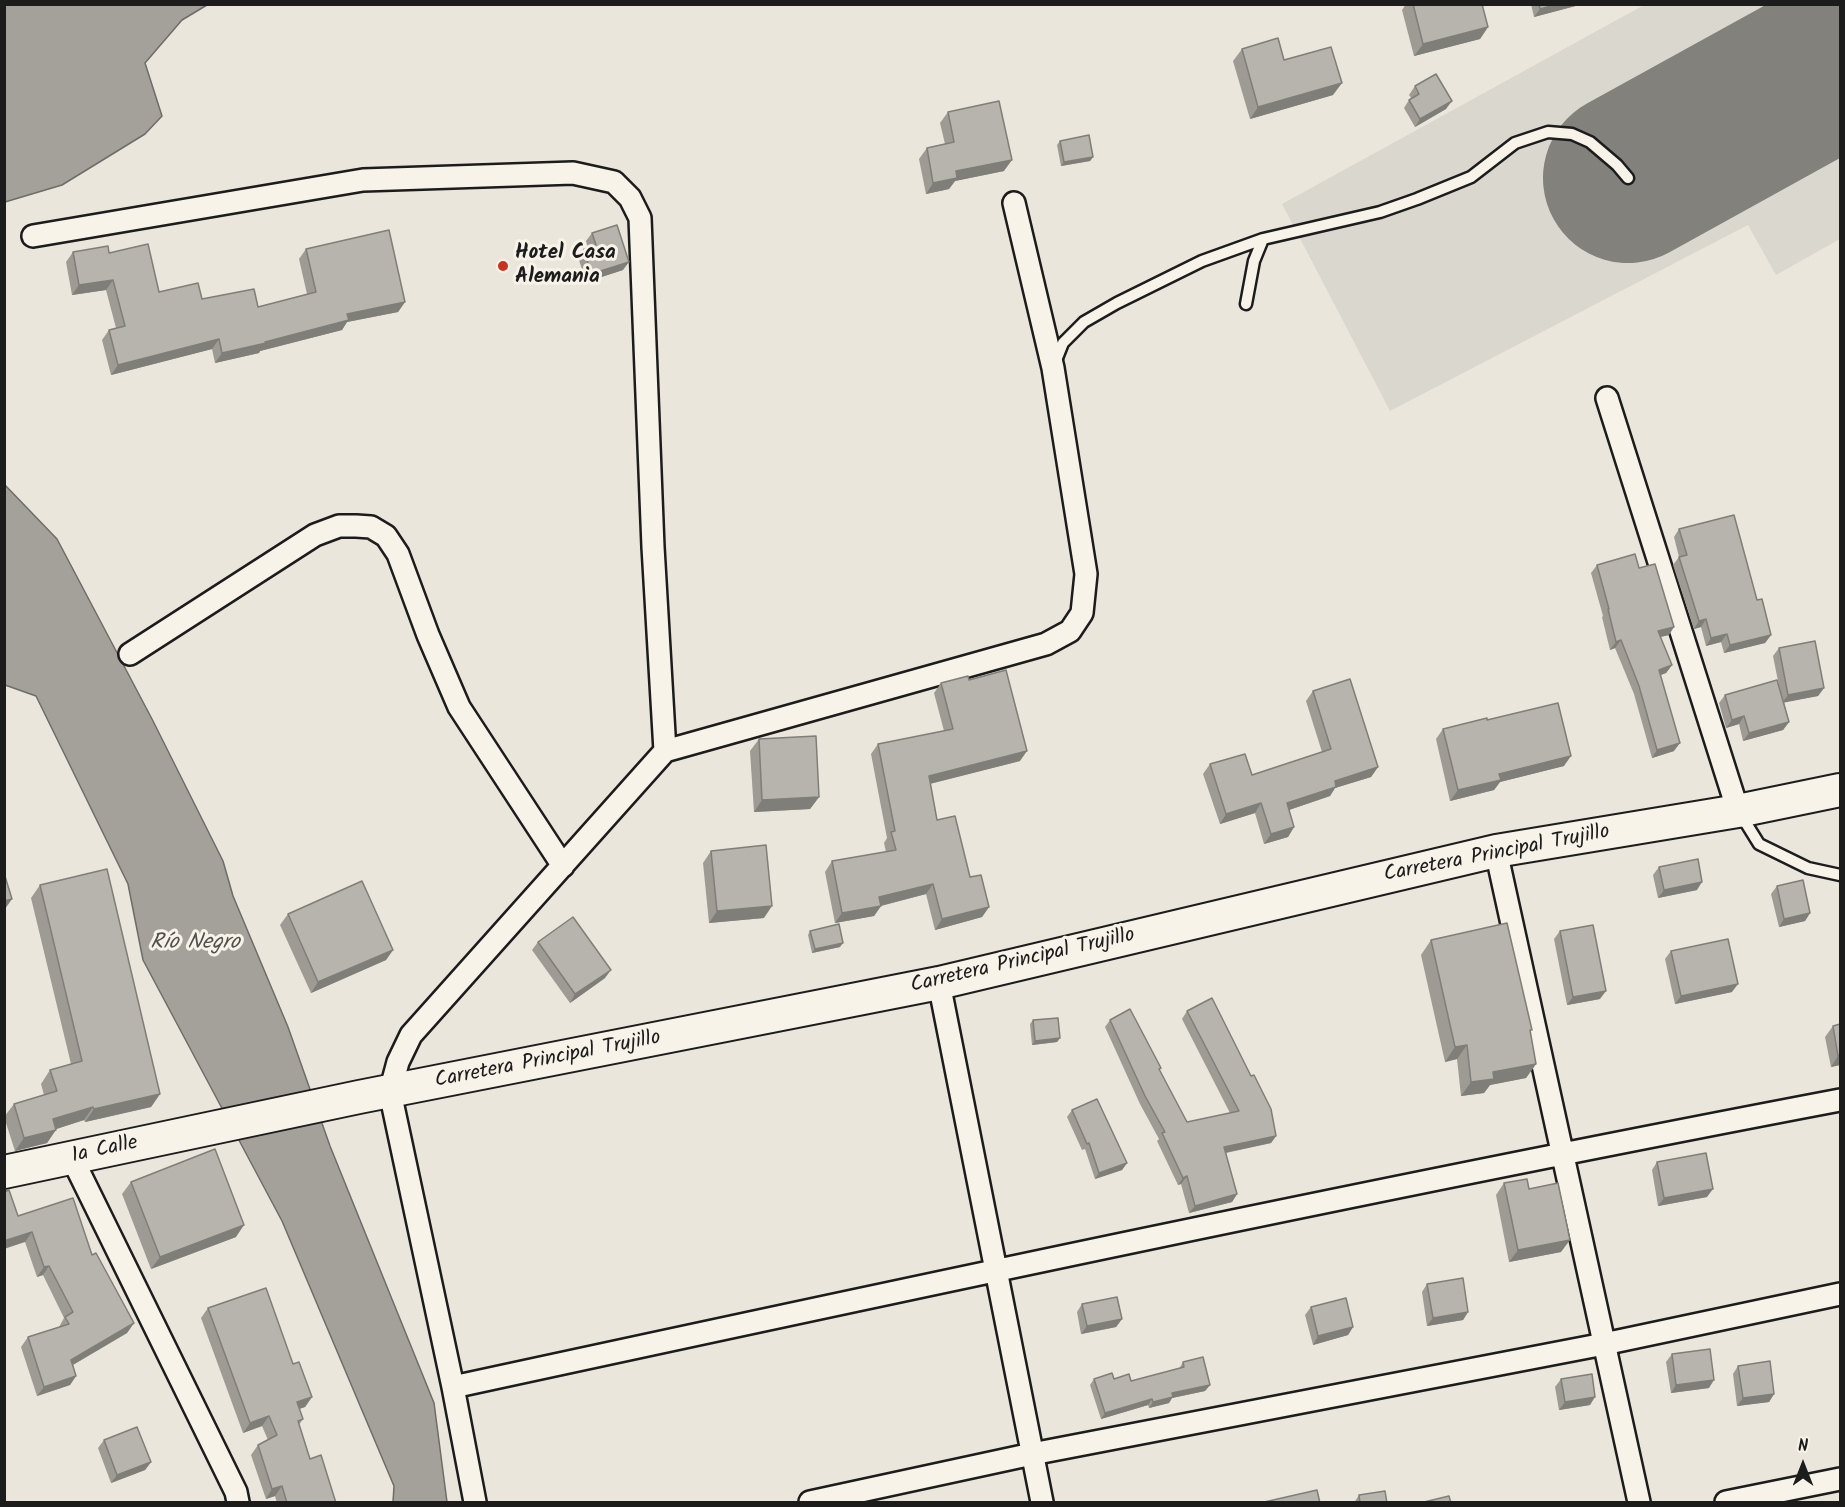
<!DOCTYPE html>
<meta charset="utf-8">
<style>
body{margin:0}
#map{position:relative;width:1845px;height:1507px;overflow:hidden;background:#eae6dc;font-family:Kalam,sans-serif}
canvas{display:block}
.frame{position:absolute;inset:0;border:6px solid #1c1c1c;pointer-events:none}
.north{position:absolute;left:1773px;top:1435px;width:60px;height:60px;-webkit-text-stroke:4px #f7f3e8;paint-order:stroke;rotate:0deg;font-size:16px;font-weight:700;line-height:24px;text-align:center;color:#1c1c1c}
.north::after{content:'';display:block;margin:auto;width:21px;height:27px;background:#1c1c1c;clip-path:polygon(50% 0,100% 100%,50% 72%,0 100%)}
</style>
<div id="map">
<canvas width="1845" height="1507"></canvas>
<div class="frame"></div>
<div class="north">N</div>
</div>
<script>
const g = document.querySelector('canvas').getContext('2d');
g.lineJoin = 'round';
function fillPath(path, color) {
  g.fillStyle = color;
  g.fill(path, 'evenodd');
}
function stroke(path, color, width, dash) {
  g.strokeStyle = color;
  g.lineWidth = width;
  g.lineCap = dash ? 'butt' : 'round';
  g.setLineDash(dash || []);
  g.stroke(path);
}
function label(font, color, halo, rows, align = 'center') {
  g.font = font + ' Kalam,sans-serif';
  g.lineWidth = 6;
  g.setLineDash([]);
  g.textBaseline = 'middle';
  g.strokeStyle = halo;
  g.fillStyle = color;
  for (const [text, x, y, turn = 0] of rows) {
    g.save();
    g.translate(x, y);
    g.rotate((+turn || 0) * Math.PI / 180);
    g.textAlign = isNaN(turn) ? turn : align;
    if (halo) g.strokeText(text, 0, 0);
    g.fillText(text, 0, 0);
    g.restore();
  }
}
fillPath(new Path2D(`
 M1644,5H1840V239L1776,275L1748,225L1390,411L1282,204Z`), '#dad7ce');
const water = new Path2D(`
 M5,4H207V5L182,20L145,63L162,116L145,134L62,185L5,202Z
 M4,484L57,539L152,719L223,861L233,896L288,1027L330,1146L434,1403L447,1502H393L394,1486L282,1221L143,960L128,884L36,696L5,685Z`);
fillPath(water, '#a3a19a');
stroke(water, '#6d6c68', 1.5);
stroke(new Path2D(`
 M1628,178L1840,61`), '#83817c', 170);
const lane = new Path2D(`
 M1246,304L1254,261L1263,239
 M1055,363L1063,343L1084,322L1117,303L1202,261L1263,239L1380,212L1417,199L1471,177L1515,143L1548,132L1572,134L1590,142L1617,165L1628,178
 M1741,815L1759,844L1808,868L1840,875`);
const street = new Path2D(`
 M33,236L363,180L573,173L614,182L630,198L640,218L653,547L665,751L411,1035L398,1062L390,1092L453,1387L475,1502
 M1607,398L1738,811
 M130,654L315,535L339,526H356L371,527L386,536L398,554L428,635L459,707L563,866
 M665,751L1046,644L1070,631L1082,613L1086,574L1053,368L1014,203
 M1496,851L1639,1502
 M939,983L1042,1502
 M72,1158L236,1492L238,1502
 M453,1387C915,1287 1377,1188 1840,1100
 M810,1502L1032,1454L1604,1344L1840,1294
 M1726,1502L1840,1479`);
const primary = new Path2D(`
 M4,1172L359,1097L939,983L1496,851L1738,811L1840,790`);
stroke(lane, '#1c1c1c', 15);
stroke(street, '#1c1c1c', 26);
stroke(primary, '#1c1c1c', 36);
stroke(lane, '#f7f3e8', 10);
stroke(street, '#f7f3e8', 21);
stroke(primary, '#f7f3e8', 32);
fillPath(new Path2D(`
 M1406,4H1482L1488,27L1480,39L1414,56L1402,10Z
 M1531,4H1583L1534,17Z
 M1242,49L1284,60L1333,95L1250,119L1233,61Z
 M1415,86L1446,109L1415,127L1404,108L1409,100L1412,99L1409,95Z
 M948,112L1004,171L955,181L949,189L926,194L919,159L927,148L945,144L940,123Z
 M1060,141L1093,157L1090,161L1061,166L1057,145Z
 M592,233L623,270L586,282L578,257L584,249L588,248L586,241Z
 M306,249L405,302L398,312L347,322L342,330L260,351L259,353L215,363L212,349L111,375L102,340L109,330L116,328L106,290L72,295L66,262L73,252L109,253L159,292L258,307L307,294L299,259Z
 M1679,529L1757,600L1771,635L1765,643L1724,653L1721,642L1706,646L1701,627L1694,629L1673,565L1679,557L1674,537Z
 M1597,565L1639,568L1669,635L1660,637L1672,665L1666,673L1660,675L1674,751L1652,758L1634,694L1615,648L1610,650L1602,617L1603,616L1591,573Z
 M1779,648L1824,688L1818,696L1784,702L1789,722L1783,730L1743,741L1739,724L1726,728L1719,703L1725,695L1779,686L1773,656Z
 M969,680L1020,761L930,784L937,820L970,877L989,907L982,917L935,930L926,894L881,906L874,916L835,923L825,872L832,861L886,852L884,843L887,838L871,754L878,744L944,731L934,693L941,683Z
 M1313,691L1378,767L1371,777L1335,788L1330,796L1289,810L1294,827L1288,837L1264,844L1255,813L1220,824L1203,774L1210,764L1252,775L1322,752L1306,701Z
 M1487,720L1564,766L1500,782L1494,790L1450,801L1436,739L1443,729Z
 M759,739L819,797L810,809L754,812L750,751Z
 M711,851L764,918L709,923L703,863Z
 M1659,867L1697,890L1658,898L1653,875Z
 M40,885L160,1094L151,1107L85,1122L84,1120L56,1129L47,1143L15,1151L4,1117L14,1104L44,1095L41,1084L50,1070L71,1064L31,898Z
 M1777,886L1810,913L1805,921L1779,927L1771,894Z
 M288,914L393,950L386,960L311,993L280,925Z
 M810,931L840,947L812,953L808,935Z
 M1560,931L1600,999L1567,1005L1554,939Z
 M1431,940L1530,1032L1536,1064L1526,1078L1490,1085L1484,1093L1461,1096L1457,1059L1445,1062L1421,955Z
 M538,942L605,978L570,1003L532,950Z
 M1671,951L1732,992L1675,1004L1665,959Z
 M1187,1011L1276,1136L1271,1143L1226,1153L1237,1194L1232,1202L1189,1213L1181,1184L1178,1185L1157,1141L1159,1139L1140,1104L1105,1027L1110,1020L1161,1068L1159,1070L1187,1122L1230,1113L1182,1019Z
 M1033,1020L1060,1038L1057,1042L1032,1045L1030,1024Z
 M1833,1026L1840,1065L1831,1067L1825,1037Z
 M1072,1110L1127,1163L1122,1170L1095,1179L1085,1149L1082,1150L1067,1117Z
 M1657,1162L1707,1197L1658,1206L1652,1170Z
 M131,1182L236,1237L151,1269L122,1194Z
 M1504,1183L1529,1189L1561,1252L1509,1262L1496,1195Z
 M18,1216L92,1255L134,1323L127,1333L73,1365L76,1376L70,1385L37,1396L21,1347L28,1337L59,1327L64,1318L43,1275L37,1277L25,1242Z
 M1427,1284L1468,1312L1463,1320L1427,1326L1422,1292Z
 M1082,1304L1122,1319L1116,1327L1081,1334L1077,1312Z
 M1311,1307L1353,1327L1348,1335L1313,1345L1305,1315Z
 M208,1308L293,1364L312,1397L305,1407L299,1409L303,1419L299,1425L310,1459L336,1503H277L275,1496L266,1499L251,1455L258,1445L268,1440L262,1426L243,1433L201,1318Z
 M1672,1354L1709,1388L1671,1393L1666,1362Z
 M1183,1362L1210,1385L1205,1391L1172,1398L1169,1403L1149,1408L1148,1405L1101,1419L1090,1385L1094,1379H1114L1131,1381L1179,1369Z
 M1738,1366L1774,1394L1769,1402L1737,1406L1733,1374Z
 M1561,1379L1590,1405L1559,1410L1555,1387Z
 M104,1440L151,1462L145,1470L111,1483L98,1448Z
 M1359,1495L1387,1503H1354Z`), '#9d9b94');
fillPath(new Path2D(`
 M1558,4H1583L1534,17L1540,9Z
 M1488,27L1480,39L1414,56L1423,44Z
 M1342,83L1333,95L1250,119L1258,107Z
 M1452,101L1446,109L1415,127L1420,119Z
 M1093,157L1090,161L1061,166L1064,162Z
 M1012,160L1004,171L955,181L949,189L926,194L933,183L956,171Z
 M629,262L623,270L586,282L591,274Z
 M113,280L106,290L72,295L79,285Z
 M405,302L398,312L347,322L342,330L260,351L259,353L215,363L222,353L265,342L347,314Z
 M219,339L212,349L111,375L118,365Z
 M1706,619L1701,627L1694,629L1699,621Z
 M1674,627L1669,635L1652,639L1658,631Z
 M1727,634L1721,642L1706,646L1711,638Z
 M1771,635L1765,643L1724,653L1730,645Z
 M1621,640L1615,648L1610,650L1616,642Z
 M1672,665L1666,673L1653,678L1659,670Z
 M1824,688L1818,696L1782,703L1788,695Z
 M1744,716L1739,724L1726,728L1732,720Z
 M1789,722L1783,730L1743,741L1749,733Z
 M1680,743L1674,751L1652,758L1657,750Z
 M1027,751L1020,761L921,786L929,776Z
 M1571,756L1564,766L1500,782L1494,790L1450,801L1458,790L1499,774Z
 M1378,767L1371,777L1335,788L1330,796L1280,813L1287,803L1335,781Z
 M819,797L810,809L754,812L762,800Z
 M1261,803L1255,813L1220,824L1226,814Z
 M1294,827L1288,837L1264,844L1271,834Z
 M1702,882L1697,890L1658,898L1664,890Z
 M933,884L926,894L876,907L881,906L874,916L835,923L842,913L879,897Z
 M12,899L5,909H4V901Z
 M772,906L764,918L709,923L717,911Z
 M989,907L982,917L935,930L942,919Z
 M1810,913L1805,921L1779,927L1784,919Z
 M843,943L840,947L812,953L815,949Z
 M393,950L386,960L311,993L318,982Z
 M611,970L605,978L570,1003L575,994Z
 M1738,984L1732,992L1675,1004L1681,996Z
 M1606,991L1600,999L1567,1005L1573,997Z
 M1060,1038L1057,1042L1032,1045L1035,1041Z
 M1467,1045L1457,1059L1445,1062L1455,1047Z
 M1840,1055V1065L1831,1067L1838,1056Z
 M1536,1064L1526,1078L1490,1085L1484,1093L1461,1096L1471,1082L1493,1072Z
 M160,1094L151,1107L85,1122L94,1109Z
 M93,1107L84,1120L44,1133L53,1119Z
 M56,1130L47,1143L15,1151L24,1138Z
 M1276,1136L1271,1143L1219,1154L1224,1147Z
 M1127,1163L1122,1170L1095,1179L1099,1173Z
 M1187,1176L1181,1184L1178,1185L1183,1178Z
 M1713,1189L1707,1197L1658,1206L1664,1198Z
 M1237,1194L1232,1202L1189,1213L1195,1206Z
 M244,1225L236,1237L151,1269L160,1257Z
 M32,1232L25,1242L4,1249V1241Z
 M1570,1240L1561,1252L1509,1262L1518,1250Z
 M49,1266L43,1275L37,1277L44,1267Z
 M1468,1312L1463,1320L1427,1326L1433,1318Z
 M1122,1319L1116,1327L1081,1334L1087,1326Z
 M134,1323L127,1333L64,1370L71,1360Z
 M1353,1327L1348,1335L1313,1345L1318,1336Z
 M76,1376L70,1385L37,1396L44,1387Z
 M1714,1380L1709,1388L1671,1393L1676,1385Z
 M1210,1385L1205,1391L1172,1398L1169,1403L1149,1408L1153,1402L1172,1393Z
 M1774,1394L1769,1402L1737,1406L1743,1398Z
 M312,1397L305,1407L290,1412L297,1402Z
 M1595,1397L1590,1405L1559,1410L1565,1402Z
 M1152,1399L1148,1405L1101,1419L1105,1413Z
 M269,1416L262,1426L243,1433L250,1423Z
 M151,1462L145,1470L111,1483L117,1475Z
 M282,1486L275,1496L266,1499L272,1489Z`), '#7f7e78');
const building = new Path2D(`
 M1413,4H1482L1488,27L1423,44Z
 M1539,4H1558L1540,9Z
 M1278,38L1284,60L1331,47L1342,83L1258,107L1242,49Z
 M1436,74L1452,101L1420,119L1409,100L1419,94L1415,86Z
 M999,101L1012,160L956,171L957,178L933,183L927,148L954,142L948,112Z
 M1089,135L1093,157L1064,162L1060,141Z
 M617,225L629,262L591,274L584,249L596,245L592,233Z
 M389,230L405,302L347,314L349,320L265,342L266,343L222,353L219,339L118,365L109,330L125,326L113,280L79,285L73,252L108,246L109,253L148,244L159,292L198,283L202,299L254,289L258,307L316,292L306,249Z
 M1734,515L1757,600L1762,599L1771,635L1730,645L1727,634L1711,638L1706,619L1699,621L1679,557L1687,555L1679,529Z
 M1635,554L1639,568L1655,564L1674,627L1658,631L1672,665L1659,670L1680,743L1657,750L1639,686L1621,640L1616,642L1608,609H1609L1597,565Z
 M1815,641L1824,688L1788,695L1779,648Z
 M1006,670L1027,751L929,776L937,820L955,816L970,877L981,875L989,907L942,919L933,884L879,897L881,906L842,913L832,861L896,850L891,832L895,831L878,744L953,729L941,683L968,676L969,680Z
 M1350,679L1378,767L1335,781L1336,787L1287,803L1294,827L1271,834L1261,803L1226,814L1210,764L1245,754L1252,775L1331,749L1313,691Z
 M1777,680L1789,722L1749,733L1744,716L1732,720L1725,695Z
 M1558,703L1571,756L1499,774L1501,780L1458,790L1443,729L1487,718V720Z
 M816,736L819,797L762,800L759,739Z
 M766,845L772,906L717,911L711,851Z
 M1698,859L1702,882L1664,890L1659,867Z
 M107,869L160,1094L94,1109L93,1107L53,1119L56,1130L24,1138L14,1104L57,1091L50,1070L82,1061L40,885Z
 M4,873L12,899L4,901Z
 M1803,880L1810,913L1784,919L1777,886Z
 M362,881L393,950L318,982L288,914Z
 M573,917L611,970L575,994L538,942Z
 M1507,923L1532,1030H1530L1536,1064L1493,1072L1494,1079L1471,1082L1467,1045L1455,1047L1431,940Z
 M839,924L843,943L815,949L810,931Z
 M1593,925L1606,991L1573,997L1560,931Z
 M1728,939L1738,984L1681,996L1671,951Z
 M1212,998L1251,1076L1254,1075L1271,1109L1276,1136L1224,1147L1237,1194L1195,1206L1187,1176L1183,1178L1162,1133L1165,1132L1145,1096L1110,1020L1130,1009L1161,1068L1159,1069L1187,1122L1239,1111L1187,1011Z
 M1058,1018L1060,1038L1035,1041L1033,1020Z
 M1840,1024V1055L1838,1056L1833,1026Z
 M1097,1099L1127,1163L1099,1173L1089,1143L1087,1144L1072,1110Z
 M215,1149L244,1225L160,1257L131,1182Z
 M1706,1153L1713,1189L1664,1198L1657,1162Z
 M1527,1179L1529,1189L1558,1183L1570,1240L1518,1250L1504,1183Z
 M9,1190L18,1216L73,1198L92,1255L96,1253L134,1323L71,1360L76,1376L44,1387L28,1337L69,1324L65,1317L73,1312L49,1266L44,1267L32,1232L4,1241V1192Z
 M1463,1278L1468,1312L1433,1318L1427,1284Z
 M266,1288L293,1364L299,1362L312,1397L297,1402L303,1419L298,1421L310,1459L321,1455L336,1503H287L282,1486L272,1489L258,1445L277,1435L269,1416L250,1423L208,1308Z
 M1117,1297L1122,1319L1087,1326L1082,1304Z
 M1346,1298L1353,1327L1318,1336L1311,1307Z
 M1710,1349L1714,1380L1676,1385L1672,1354Z
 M1203,1357L1210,1385L1172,1393L1173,1397L1153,1402L1152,1399L1105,1413L1094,1379L1112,1373L1114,1379L1129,1374L1131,1381L1184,1367L1183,1362Z
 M1770,1361L1774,1394L1743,1398L1738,1366Z
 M1592,1374L1595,1397L1565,1402L1561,1379Z
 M137,1427L151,1462L117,1475L104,1440Z
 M1317,1490L1320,1503H1260Z
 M1385,1491L1387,1503H1360L1359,1495Z
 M1449,1496L1451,1503H1420Z`);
fillPath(building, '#b6b4ac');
stroke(building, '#7f7e78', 1.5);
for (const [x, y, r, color] of [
 [503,266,6,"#c8321e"]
]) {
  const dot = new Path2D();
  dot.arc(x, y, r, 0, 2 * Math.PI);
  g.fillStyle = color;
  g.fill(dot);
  stroke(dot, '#f7f3e8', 2);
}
label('bold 21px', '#1c1c1c', '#f7f3e8', [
 ["Hotel Casa",515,254],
 ["Alemania",515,278]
], 'left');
label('21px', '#1c1c1c', '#f7f3e8', [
 ["Carretera Principal Trujillo",1497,855,-11],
 ["Carretera Principal Trujillo",1023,962,-13],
 ["Carretera Principal Trujillo",548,1061,-11],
 ["1a Calle",105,1151,-12]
]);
label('italic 22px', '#52514e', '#f7f3e8', [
 ["Río Negro",195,944]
]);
</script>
